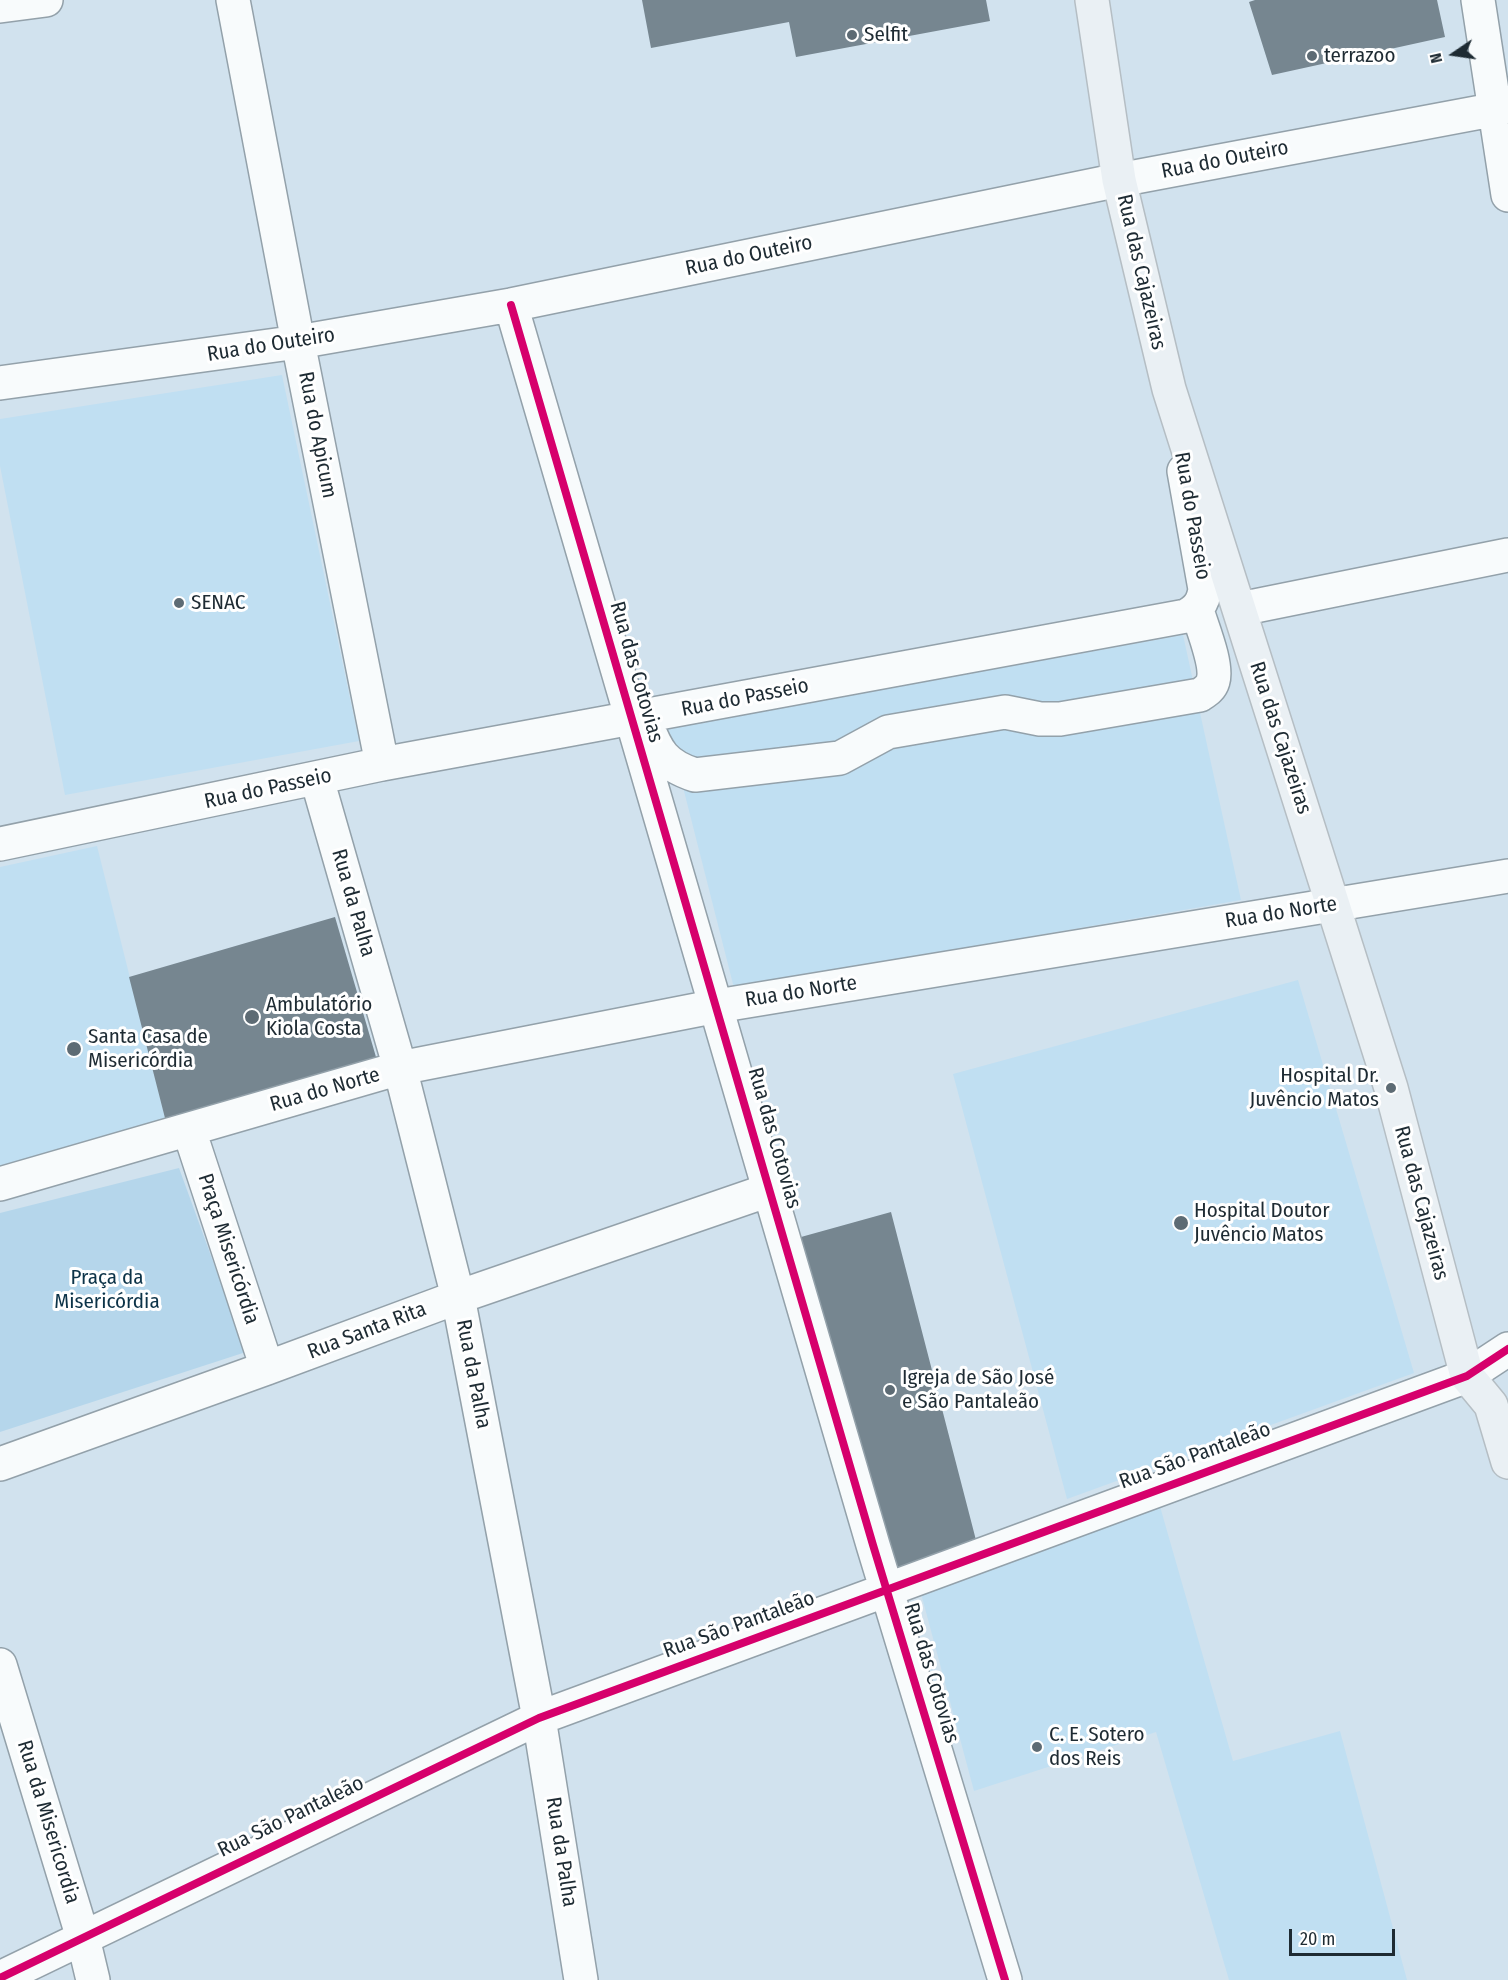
<!DOCTYPE html>
<meta charset="utf-8">
<style>
body{margin:0}
#map{position:relative;width:1508px;height:1980px;overflow:hidden;background:#d1e2ee;font-family:"Fira Sans Condensed",sans-serif}
canvas{display:block}
.north{position:absolute;left:1424px;top:24px;width:60px;height:60px;-webkit-text-stroke:4px #fff;paint-order:stroke;rotate:257deg;font-size:16px;font-weight:700;line-height:24px;text-align:center;color:#1e2b33}
.north::after{content:'';display:block;margin:auto;width:21px;height:27px;background:#1e2b33;clip-path:polygon(50% 0,100% 100%,50% 72%,0 100%)}
.scale{position:absolute;left:1289px;top:1929px;width:106px;height:27px;box-sizing:border-box;border:3px solid #1e2b33;border-top:0;padding-left:8px;font-size:18px;line-height:21px;white-space:nowrap;color:#1e2b33;-webkit-text-stroke:4px #fff;paint-order:stroke}
</style>
<div id="map">
<canvas width="1508" height="1980"></canvas>
<div class="north">N</div>
<div class="scale">20 m</div>
</div>
<script>
const g = document.querySelector('canvas').getContext('2d');
g.lineJoin = 'round';
function fillPath(path, color) {
  g.fillStyle = color;
  g.fill(path, 'evenodd');
}
function stroke(path, color, width, dash) {
  g.strokeStyle = color;
  g.lineWidth = width;
  g.lineCap = dash ? 'butt' : 'round';
  g.setLineDash(dash || []);
  g.stroke(path);
}
function label(font, color, halo, rows, align = 'center') {
  g.font = font + ' "Fira Sans Condensed",sans-serif';
  g.lineWidth = 6;
  g.setLineDash([]);
  g.textBaseline = 'middle';
  g.strokeStyle = halo;
  g.fillStyle = color;
  for (const [text, x, y, turn = 0] of rows) {
    g.save();
    g.translate(x, y);
    g.rotate((+turn || 0) * Math.PI / 180);
    g.textAlign = isNaN(turn) ? turn : align;
    if (halo) g.strokeText(text, 0, 0);
    g.fillText(text, 0, 0);
    g.restore();
  }
}
fillPath(new Path2D(`
 M282,375L359,741L65,795L0,466V419Z
 M1183,635L1241,900L734,988L668,728Z
 M97,846L166,1122L0,1166V867Z
 M1298,980L1414,1373L1067,1499L953,1074Z
 M1159,1503L1233,1761L1340,1731L1407,1980H1229L1156,1732L974,1791L919,1586Z`), '#c0dff2');
fillPath(new Path2D(`
 M179,1168L246,1352L0,1432V1213Z`), '#b5d6eb');
fillPath(new Path2D(`
 M642,0H986L990,21L796,57L789,22L651,48Z
 M1255,0H1437L1445,37L1272,75L1249,2Z
 M335,917L376,1057L166,1122L129,977Z
 M891,1212L977,1544L891,1575L801,1237Z`), '#768690');
const minor = new Path2D(`
 M233,0L298,342L382,764
 M1478,0L1508,195
 M0,6L46,0
 M511,305L873,1545L1005,1980
 M0,383L298,342L511,305L1119,180L1508,107
 M1240,609L1508,555
 M646,723C657,752 664,765 695,775L840,758L888,732L1005,712L1040,719H1060L1200,695C1206,691 1211,688 1213,681C1218,665 1202,627 1197,610
 M317,779L400,1068L458,1297L539,1718L581,1980
 M0,844L382,764L1186,616C1198,609 1203,603 1205,589L1184,471
 M189,1130L267,1368
 M0,1184L400,1068L717,1006L1508,876
 M0,1464L267,1368L458,1297L769,1190
 M0,1665L83,1938L93,1980
 M0,1978L539,1718L1467,1376L1508,1349`);
const major = new Path2D(`
 M1092,0L1119,180L1169,389L1391,1088L1467,1376L1491,1405L1508,1462`);
stroke(minor, '#93a1aa', 36);
stroke(major, '#b5bec4', 36);
stroke(minor, '#f8fbfc', 33);
stroke(major, '#eaf0f4', 33);
stroke(new Path2D(`
 M511,305L873,1545L1005,1980
 M0,1978L539,1718L1467,1376L1508,1349`), '#d6006c', 8);
for (const [x, y, r, color] of [
 [852,35,6,"#5d6b74"],
 [1312,56,6,"#5d6b74"],
 [179,603,6,"#5d6b74"],
 [252,1017,8,"#5d6b74"],
 [74,1049,8,"#5d6b74"],
 [1391,1088,6,"#5d6b74"],
 [1181,1223,8,"#5d6b74"],
 [890,1390,6,"#5d6b74"],
 [1037,1747,6,"#5d6b74"]
]) {
  const dot = new Path2D();
  dot.arc(x, y, r, 0, 2 * Math.PI);
  g.fillStyle = color;
  g.fill(dot);
  stroke(dot, '#fff', 2);
}
label('21px', '#1e2b33', '#fff', [
 ["Selfit",864,35],
 ["terrazoo",1324,56],
 ["SENAC",191,603],
 ["Ambulatório",266,1005],
 ["Kiola Costa",266,1029],
 ["Santa Casa de",88,1037],
 ["Misericórdia",88,1061],
 ["Hospital Dr.",1379,1076,"right"],
 ["Juvêncio Matos",1379,1100,"right"],
 ["Hospital Doutor",1194,1211],
 ["Juvêncio Matos",1194,1235],
 ["Igreja de São José",902,1378],
 ["e São Pantaleão",902,1402],
 ["C. E. Sotero",1049,1735],
 ["dos Reis",1049,1759]
], 'left');
label('21px', '#1e2b33', '#fff', [
 ["Rua do Outeiro",1225,160,-11],
 ["Rua do Outeiro",749,256,-12],
 ["Rua das Cajazeiras",1141,272,77],
 ["Rua do Outeiro",271,345,-9],
 ["Rua do Apicum",317,435,79],
 ["Rua do Passeio",1192,516,80],
 ["Rua das Cotovias",636,672,74],
 ["Rua do Passeio",745,698,-11],
 ["Rua das Cajazeiras",1280,738,72],
 ["Rua do Passeio",268,789,-12],
 ["Rua da Palha",353,903,74],
 ["Rua do Norte",1281,913,-9],
 ["Rua do Norte",801,992,-9],
 ["Rua do Norte",325,1090,-16],
 ["Rua das Cotovias",774,1138,74],
 ["Rua das Cajazeiras",1421,1203,75],
 ["Praça Misericórdia",228,1249,72],
 ["Rua Santa Rita",367,1331,-21],
 ["Rua da Palha",473,1374,79],
 ["Rua São Pantaleão",1195,1456,-20],
 ["Rua São Pantaleão",739,1625,-20],
 ["Rua das Cotovias",931,1673,73],
 ["Rua São Pantaleão",291,1817,-26],
 ["Rua da Misericordia",48,1822,73],
 ["Rua da Palha",561,1852,81]
]);
label('21px', '#0c3348', '#fff', [
 ["Praça da",107,1278],
 ["Misericórdia",107,1302]
]);
</script>
